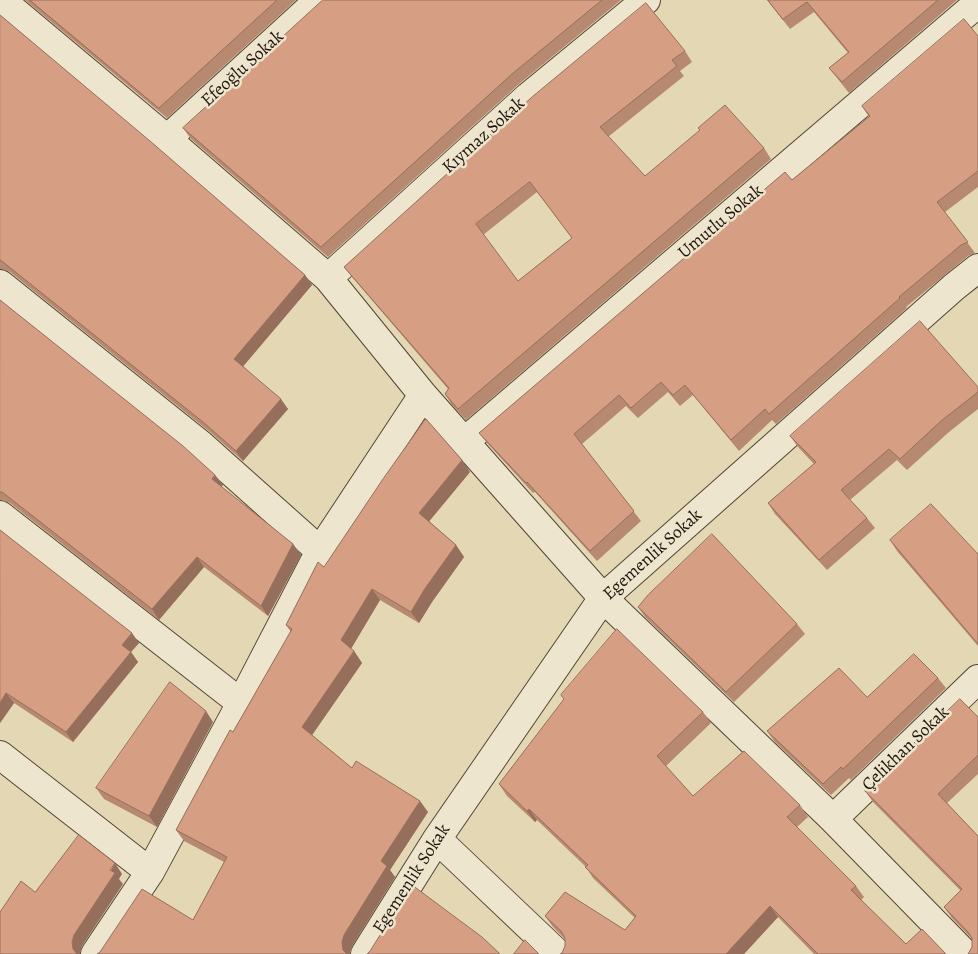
<!DOCTYPE html>
<meta charset="utf-8">
<style>
body{margin:0}
canvas{display:block;background:#e4d7b4}
</style>
<canvas width="978" height="954"></canvas>
<script>
const g = document.querySelector('canvas').getContext('2d');
g.lineJoin = 'round';
function stroke(path, color, width, dash) {
  g.strokeStyle = color;
  g.lineWidth = width;
  g.lineCap = dash ? 'butt' : 'round';
  g.setLineDash(dash || []);
  g.stroke(path);
}
function fillPath(path, color) {
  g.fillStyle = color;
  g.fill(path, 'evenodd');
}
function label(font, color, halo, rows, align = 'center') {
  g.font = font + ' Alegreya,serif';
  g.lineWidth = 5;
  g.setLineDash([]);
  g.textBaseline = 'middle';
  g.strokeStyle = halo;
  g.fillStyle = color;
  for (const [text, x, y, turn = 0] of rows) {
    g.save();
    g.translate(x, y);
    g.rotate((+turn || 0) * Math.PI / 180);
    g.textAlign = isNaN(turn) ? turn : align;
    if (halo) g.strokeText(text, 0, 0);
    g.fillText(text, 0, 0);
    g.restore();
  }
}
const street = new Path2D(`
 M1,0L167,139L328,278L423,395L603,598L833,819L965,954
 M167,139L319,0
 M328,278L529,96L646,0
 M0,284L200,444L320,551
 M464,442L978,3
 M0,515L241,703
 M0,755L150,872
 M833,819L978,679
 M437,839L558,954
 M95,954L150,872L241,703L320,551L423,395
 M365,954L437,839L603,598L954,287L978,268`);
stroke(street, '#524535', 30);
stroke(street, '#ede5ce', 28);
fillPath(new Path2D(`
 M25,0H296L167,118Z
 M323,0H621L519,84L328,257L191,139L183,128Z
 M767,0H957L849,93L829,68L848,53L814,12L790,29Z
 M0,15L305,275L312,285L243,366L288,409L243,461L210,432L10,272L3,269H0Z
 M978,36V187L945,212L975,253L968,256L906,307L907,308L776,424L772,420L739,451L693,395L680,406L668,392L638,418L626,406L582,444L641,521L597,561L535,492L533,493L487,443L479,433L792,180L869,117L862,106Z
 M685,51L692,62L680,71L684,76L608,137L645,176L764,148L771,159L466,420L452,405L445,394L448,389L352,277L344,267ZM537,192L572,238L518,281L483,235Z
 M0,300L215,475L223,485L221,487L293,544L301,555L268,616L204,567L159,620L10,503L2,500H0Z
 M978,387V409L949,432L907,470L897,460L850,500L867,518L875,528L827,570L775,514L768,503L814,464L798,447L790,436Z
 M470,472L429,521L456,545L464,557L432,602L419,623L380,600L351,649L354,651L362,663L312,735L352,768L428,812L390,870L395,877L352,946L350,954H97L193,920L224,862L184,841L176,830L291,632L286,625L324,567Z
 M0,530L139,643L131,652L138,662L73,742L14,703L0,723Z
 M890,540L978,554V646L897,551Z
 M638,607L797,624L805,634L734,702L645,617Z
 M938,678L946,688L851,780L849,778L831,795L775,742L767,731L867,697Z
 M703,712L711,723L666,766L693,796L800,805L808,817L797,827L856,886L864,897L861,900L906,944L946,954H814L778,917L744,954H560L562,953L565,946V939L553,927L545,916L625,930L635,918L593,878L586,867L537,820L535,822L507,796L499,784Z
 M978,717V774L947,803L978,836L972,947V939L952,918L944,907L961,891L873,802L865,791Z
 M213,722L157,827L104,799L96,788Z`), '#b88971');
fillPath(new Path2D(`
 M305,275L312,285L241,369L234,359Z
 M281,399L288,409L243,461L236,451Z
 M462,460L470,472L427,524L419,513Z
 M215,475L223,485L219,489L212,479Z
 M293,544L301,555L268,616L261,606Z
 M456,545L464,557L432,602L419,623L411,612L424,590Z
 M197,557L204,567L159,620L152,609Z
 M372,589L380,600L349,652L341,640Z
 M132,633L139,643L131,652L138,662L73,742L66,732L122,645Z
 M354,651L362,663L310,738L302,727Z
 M6,693L14,703L0,723V703Z
 M206,711L213,722L157,827L149,816Z
 M420,801L428,812L390,870L395,877L352,946L350,954H346L343,950L342,942L344,935L381,861Z
 M529,809L537,820L535,822L527,811Z
 M115,863L122,874L119,879L123,884L82,946L80,954H76L73,949L72,942L74,935Z
 M770,906L778,917L744,954H726Z`), '#966f5c');
const building = new Path2D(`
 M30,0H277L159,108Z
 M323,0H602L512,74L321,247L183,128Z
 M768,0H938L842,82L829,68L849,52L807,2L783,19Z
 M646,3L685,51L672,60L677,66L600,127L645,176L700,130L698,128L725,105L764,148L458,409L445,394L449,388L344,267L532,97ZM530,182L572,238L518,281L476,224Z
 M0,15L150,141L305,275L234,359L281,399L236,451L203,422L3,262L0,260Z
 M964,19L978,36V171L937,202L968,242L961,245L899,297L900,298L769,414L765,409L731,440L685,385L673,395L661,382L631,408L619,395L574,434L634,511L590,551L527,482L526,483L479,433L785,172L792,180L870,116L862,106Z
 M0,300L183,446L215,475L212,479L293,544L261,606L197,557L152,609L2,492H0Z
 M920,321L978,387V392L941,421L900,459L889,449L841,490L867,518L819,560L768,503L816,462L790,436Z
 M426,419L462,460L419,513L456,545L424,590L411,612L372,589L341,640L354,651L302,727L352,768L356,761L420,801L381,861L387,866L344,935L342,942L343,950L347,954H97L100,952L142,889L193,920L227,857L176,830L230,730L233,732L292,629L286,625L318,562L324,567L383,479Z
 M931,504L978,554V644L890,540Z
 M0,530L132,633L122,645L131,652L66,732L6,693L0,703Z
 M712,534L797,624L726,692L638,607L648,595Z
 M617,629L703,712L657,756L693,796L744,751L800,805L787,817L856,886L851,890L906,944L922,929L946,954H818L770,906L726,954H560L562,953L565,946V938L561,931L545,916L565,892L625,930L636,916L585,867L588,865L529,809L527,811L499,784L564,699L561,695Z
 M914,654L938,678L843,769L841,767L823,784L767,731L839,668L867,697Z
 M170,682L206,711L149,816L96,788Z
 M960,699L978,717V755L938,794L978,836V954H968L972,947V938L968,932L944,907L962,889L865,791Z
 M79,835L115,863L110,870L115,873L74,935L72,942L73,949L77,954H0V912L21,881L35,892Z
 M412,885L482,937L500,954H367L370,951Z
 M525,940L539,954H514Z`);
fillPath(building, '#d69f83');
stroke(building, '#966f5c', 1);
label('18px', '#21140b', '#ede5ce', [
 ["Efeoğlu Sokak",243,69,-42],
 ["Kıymaz Sokak",484,136,-42],
 ["Umutlu Sokak",721,222,-40],
 ["Egemenlik Sokak",653,555,-42],
 ["Çelikhan Sokak",906,749,-44],
 ["Egemenlik Sokak",412,879,-57]
]);
</script>
